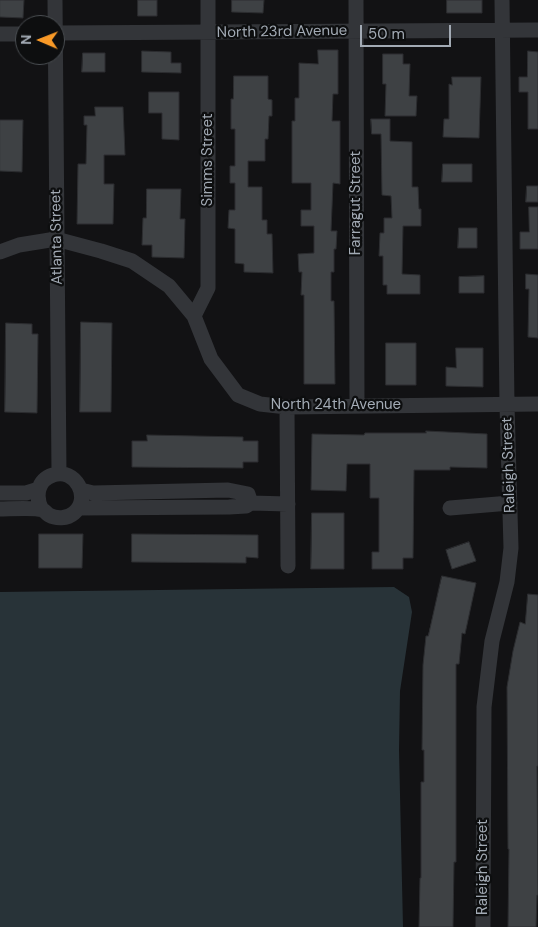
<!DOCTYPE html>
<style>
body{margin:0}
#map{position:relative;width:538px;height:927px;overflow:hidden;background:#121214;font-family:"DM Sans",sans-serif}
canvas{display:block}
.north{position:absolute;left:15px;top:15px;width:50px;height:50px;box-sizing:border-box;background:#0d0e0f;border:1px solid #494d51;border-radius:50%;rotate:271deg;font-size:14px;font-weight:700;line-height:20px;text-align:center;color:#a3abb5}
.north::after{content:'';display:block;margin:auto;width:18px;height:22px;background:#f89927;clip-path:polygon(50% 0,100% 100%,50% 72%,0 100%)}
.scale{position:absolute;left:360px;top:25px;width:91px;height:22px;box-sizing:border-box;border:2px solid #a3abb5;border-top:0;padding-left:6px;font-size:15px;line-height:18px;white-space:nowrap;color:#a3abb5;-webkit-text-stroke:4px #0d0e0f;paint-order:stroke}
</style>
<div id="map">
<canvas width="538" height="927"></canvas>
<div class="north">N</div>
<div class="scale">50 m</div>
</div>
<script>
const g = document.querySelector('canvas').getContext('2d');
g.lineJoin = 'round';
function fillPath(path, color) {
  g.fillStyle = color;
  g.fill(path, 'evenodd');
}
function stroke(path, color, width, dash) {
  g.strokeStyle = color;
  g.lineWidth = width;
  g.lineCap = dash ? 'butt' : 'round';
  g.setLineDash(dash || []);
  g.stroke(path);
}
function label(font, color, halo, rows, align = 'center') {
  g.font = font + ' "DM Sans",sans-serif';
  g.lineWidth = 4.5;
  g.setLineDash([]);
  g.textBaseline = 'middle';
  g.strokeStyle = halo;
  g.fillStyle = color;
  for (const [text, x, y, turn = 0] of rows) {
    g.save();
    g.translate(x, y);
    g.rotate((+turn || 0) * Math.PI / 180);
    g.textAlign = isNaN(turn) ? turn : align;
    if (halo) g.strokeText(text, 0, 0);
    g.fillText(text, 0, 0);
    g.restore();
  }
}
fillPath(new Path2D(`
 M394,587L409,597L412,612L400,691L399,750L403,927H0V592Z`), '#283338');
const building = new Path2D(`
 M0,0H24L23,18L0,17Z
 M138,0H157V16H138Z
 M232,0H264L263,13L232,12Z
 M447,0H482V13H447Z
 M318,50H338V94H333L332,121H340V184L333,183L331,231H337L336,249H334V272H331V301H334L335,384H304V295H301L302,272H299L298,254L314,253V226H301V210H311V183H292V121H295V98H299V63L318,64Z
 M142,51L171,52V63H181V73L142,72Z
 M528,51L538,52V129H528V92H519V77H527Z
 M83,53H105V72H82Z
 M383,54H403V64H410L409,96H417L416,116H385L386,84H383Z
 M234,76H268V99L272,100V116H269L268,139H265V161H248V187H262V220H267V234H272L273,273L244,272V264L235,263V229L228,228L229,210H235V183H230V166H235V129H231V99H233Z
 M452,77H481L479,138L443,137L444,119H449V84L452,85Z
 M149,92H179V140L162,139V113H149Z
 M95,107H123L125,155H104V184H114L113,224H77L78,164H86L87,125H84V116H95Z
 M371,119H390V141L412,142V187H418L419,209H421V226H403L402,274L420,275V294H387V285H383V256H379L380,233H384V218H392L391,196L382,195L381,134H372Z
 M0,120H23L22,172L0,171Z
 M443,164H472V182H442Z
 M527,186H538V202H526Z
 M147,189H181L180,219H185L184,258L152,257V245H142L143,218H146Z
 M529,207H538V249H520V232H529Z
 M459,228H477V248H458Z
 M526,274L538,275V338L528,337L529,289H526Z
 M484,276V293H459V277Z
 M81,322L112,323L111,412H80Z
 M6,323L32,324V334H38L37,413L5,412Z
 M386,343H416V385H386Z
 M456,348H483V387L446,386V367L456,368Z
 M426,431L487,434V468L450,467V470H414L413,558H403V569H372V552H379V498H370V464H347L346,491L311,490L312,434L364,435L365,433H426Z
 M147,435L243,437V441H258V462H243V468L132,467V441H147Z
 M312,513H344V569H311Z
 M39,534H83L82,568H39Z
 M132,534L258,535V558L246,557V563L132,562Z
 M469,542L476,561L452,569L446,550Z
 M442,576L476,583L465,634L462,633L459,664H456V862H454L453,927H419L420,878H421V782H424V750H422L423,665L426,636H428Z
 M528,594L538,595V766H537L538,895H537L536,927H508L509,849H508L507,687L513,651L520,622L525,624Z`);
fillPath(building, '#3e4144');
stroke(building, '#2c2d30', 1);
stroke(new Path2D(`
 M55,0L59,473
 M356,0L357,405
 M55,33L538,30
 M0,34H25
 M0,252L19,245L56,239L101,251L132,261L169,286L194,316L211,359L238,395L260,404L287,407L538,404
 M194,316L208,288V0
 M287,407L288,566
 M81,490L93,493L228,490L248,494L251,503
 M0,493H26L39,489
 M79,508L229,507L246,506L251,503L288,504
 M450,508L510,503
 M0,509C9,509 35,507 43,510C45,511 46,513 49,515C56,519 67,519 74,513C92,498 75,467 53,475C37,480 35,497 42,510
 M483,927L484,707L492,641L507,582L511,548L507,405L502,0`), '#333539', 15);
label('15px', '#a3abb5', '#0d0e0f', [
 ["North 23rd Avenue",282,32,-1],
 ["Simms Street",208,160,-90],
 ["Farragut Street",356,203,-90],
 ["Atlanta Street",57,237,-91],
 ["North 24th Avenue",336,405],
 ["Raleigh Street",509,465,-92],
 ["Raleigh Street",483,867,-90]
]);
</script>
